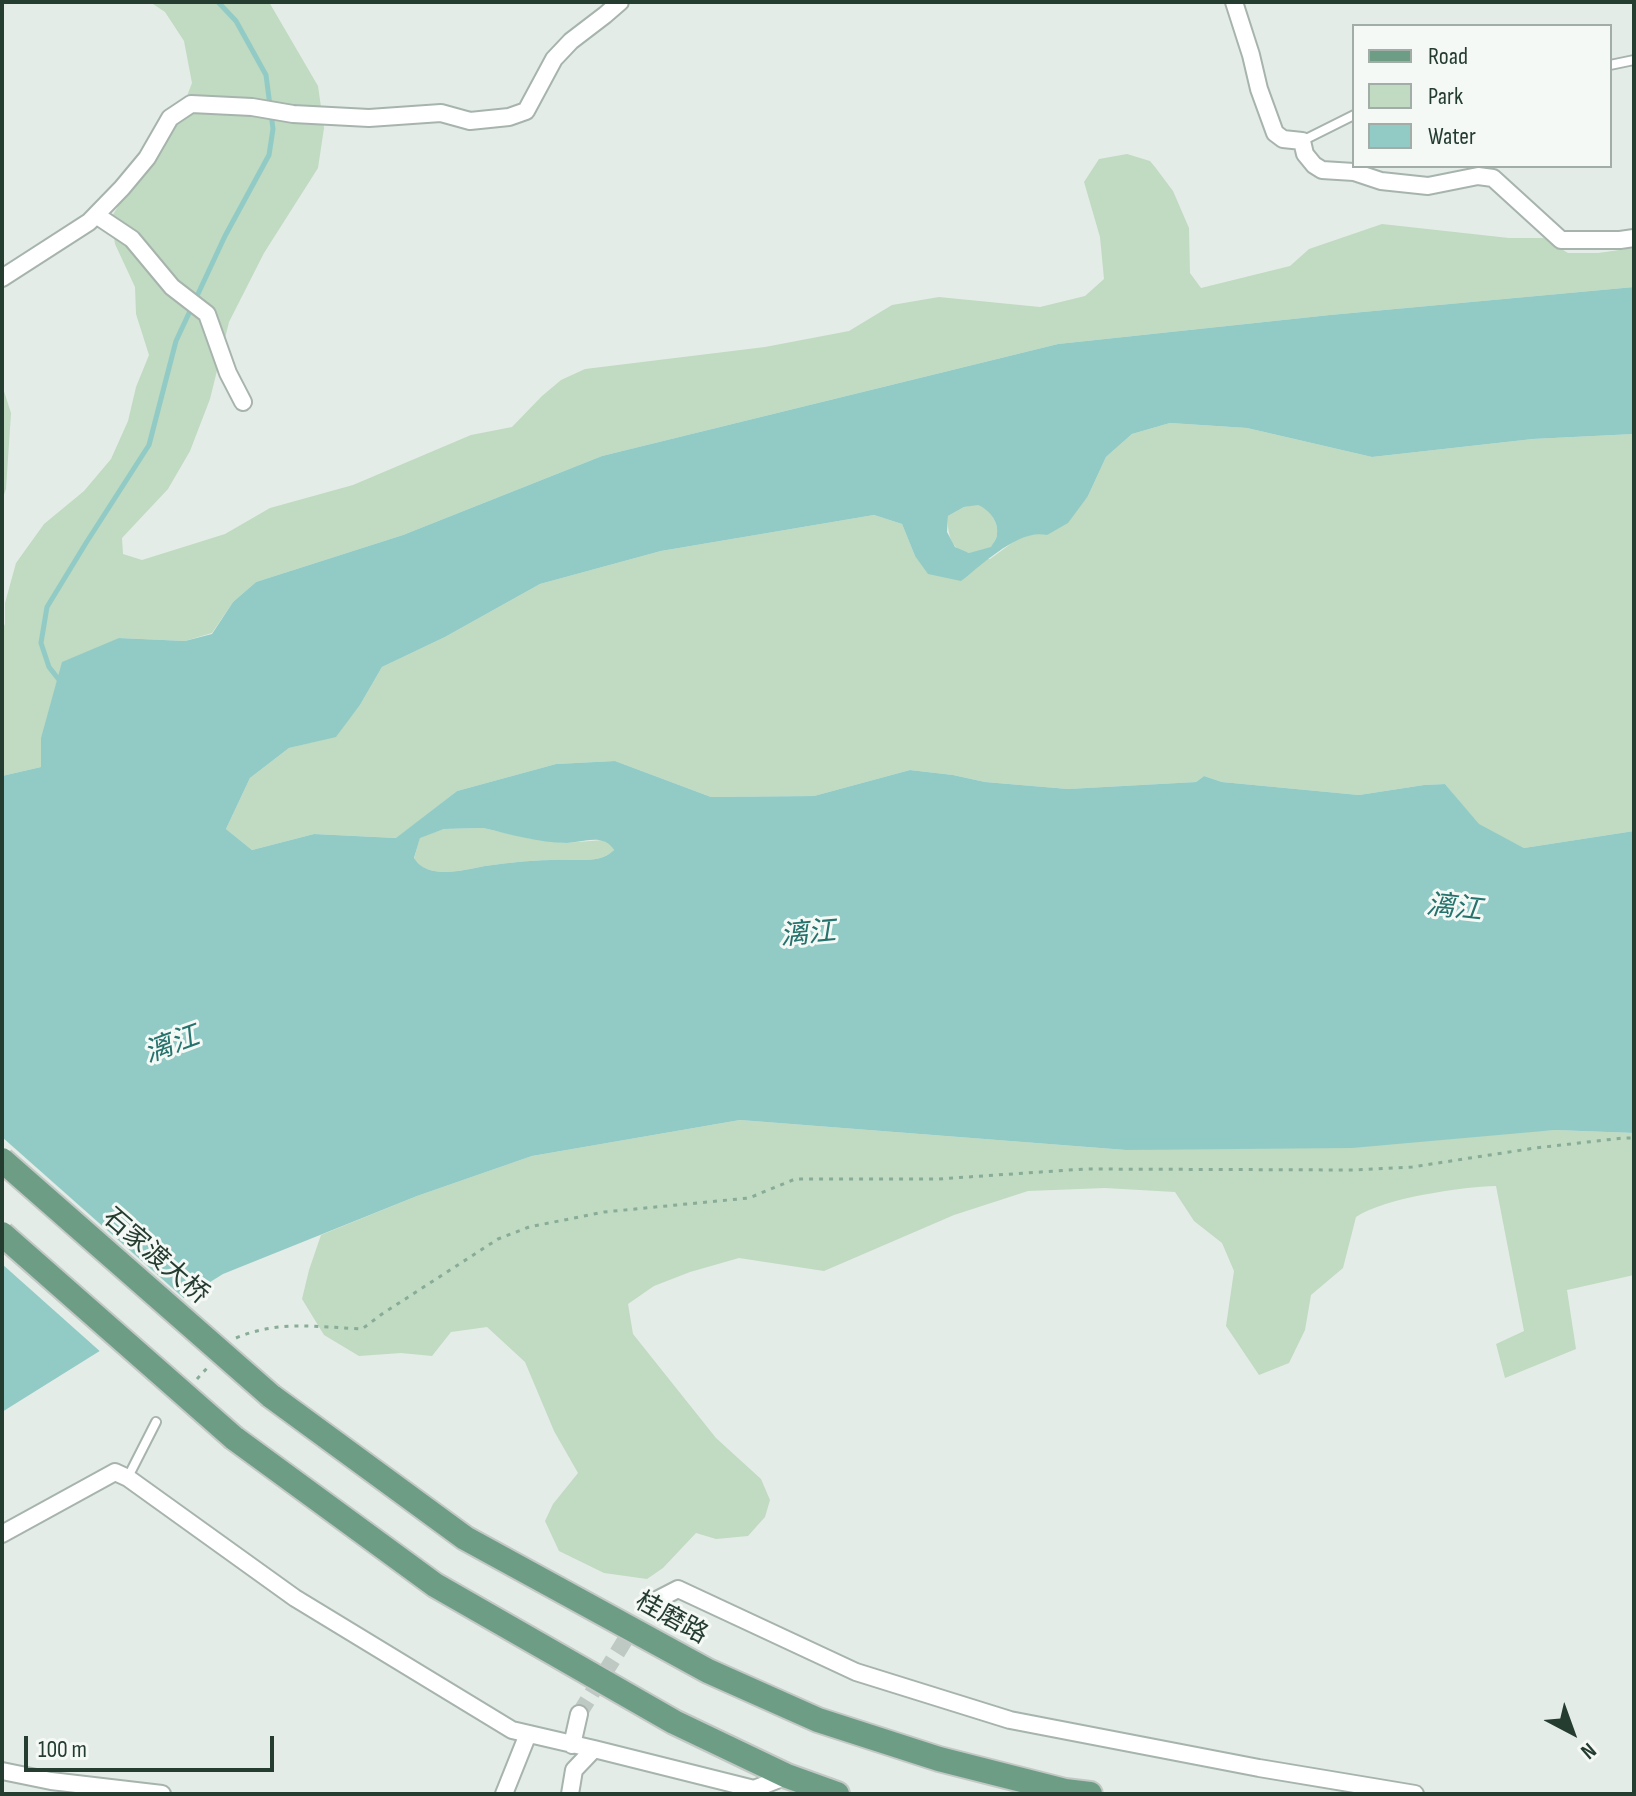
<!DOCTYPE html>
<meta charset="utf-8">
<style>
body{margin:0}
#map{position:relative;width:1636px;height:1796px;overflow:hidden;background:#e4ece7;font-family:"Sofia Sans Condensed",sans-serif}
canvas{display:block}
.frame{position:absolute;inset:0;border:4px solid #253c31;pointer-events:none}
.legend{position:absolute;left:1352px;top:24px;width:260px;height:144px;box-sizing:border-box;background:#f5f9f6;border:2px solid #a2ada7;margin:0;padding:10px 14px;list-style:none;font-size:24px;color:#253c31}
.legend li{display:flex;align-items:center;gap:16px;height:40px}
.legend b{width:40px;border:2px solid #a2ada7}
.north{position:absolute;left:1532px;top:1692px;width:80px;height:80px;-webkit-text-stroke:6px #f5f9f6;paint-order:stroke;rotate:139deg;font-size:22px;font-weight:700;line-height:32px;text-align:center;color:#253c31}
.north::after{content:'';display:block;margin:auto;width:28px;height:36px;background:#253c31;clip-path:polygon(50% 0,100% 100%,50% 72%,0 100%)}
.scale{position:absolute;left:24px;top:1736px;width:250px;height:36px;box-sizing:border-box;border:4px solid #253c31;border-top:0;padding-left:10px;font-size:24px;line-height:28px;white-space:nowrap;color:#253c31;-webkit-text-stroke:6px #f5f9f6;paint-order:stroke}
</style>
<div id="map">
<canvas width="1636" height="1796"></canvas>
<div class="frame"></div>
<ul class="legend">
<li><b style="height:10px;background:#6e9d86"></b>Road</li>
<li><b style="height:22px;background:#c0dbc1"></b>Park</li>
<li><b style="height:22px;background:#92cbc6"></b>Water</li>
</ul>
<div class="north">N</div>
<div class="scale">100 m</div>
</div>
<script>
const g = document.querySelector('canvas').getContext('2d');
g.lineJoin = 'round';
function fillPath(path, color) {
  g.fillStyle = color;
  g.fill(path, 'evenodd');
}
function stroke(path, color, width, dash) {
  g.strokeStyle = color;
  g.lineWidth = width;
  g.lineCap = dash ? 'butt' : 'round';
  g.setLineDash(dash || []);
  g.stroke(path);
}
function label(font, color, halo, rows, align = 'center') {
  g.font = font + ' "Sofia Sans Condensed","Noto Sans SC",sans-serif';
  g.lineWidth = 6;
  g.setLineDash([]);
  g.textBaseline = 'middle';
  g.strokeStyle = halo;
  g.fillStyle = color;
  for (const [text, x, y, turn = 0] of rows) {
    g.save();
    g.translate(x, y);
    g.rotate((+turn || 0) * Math.PI / 180);
    g.textAlign = isNaN(turn) ? turn : align;
    if (halo) g.strokeText(text, 0, 0);
    g.fillText(text, 0, 0);
    g.restore();
  }
}
fillPath(new Path2D(`
 M150,2H269L318,86L324,128L318,168L264,253L229,322L210,399L190,451L168,489L122,538L123,554L142,560L225,534L270,508L353,485L471,435L512,427L542,396L561,380L585,369L765,347L849,331L892,305L939,297L1040,307L1085,296L1104,279L1100,237L1084,182L1099,159L1127,154L1150,161L1155,167L1173,191L1189,228L1190,273L1201,288L1290,266L1309,249L1382,224L1509,238H1544L1568,253H1598L1634,248V287L1330,315L1058,344L602,456L403,535L256,582L233,602L212,633L185,641L119,638L41,738V767L2,776V630L5,624V603L16,563L44,524L84,491L111,459L128,421L136,387L149,355L136,314L135,287L115,244L111,218L127,191L173,132L192,83L184,41L165,12Z
 M2,385L11,413L6,489L2,500Z
 M1170,423L1247,428L1372,457L1533,439L1634,434V831L1524,848L1479,825L1445,784L1424,785L1359,795L1222,782L1204,776L1196,782L1068,789L985,782L953,775L910,770L814,796L711,797L615,761L556,764L457,791L397,838L314,834L252,850L226,829L250,778L289,748L336,736L360,705L382,667L445,637L540,584L661,551L874,515L902,524L915,556L990,559L1016,540L1037,532L1088,496L1106,457L1132,434Z
 M978,504C988,509 999,521 997,534C997,539 993,543 991,548C985,549 977,553 970,553C950,552 947,531 948,516L964,507Z
 M483,828L528,838L565,843L603,840L611,844L614,850C603,861 589,860 573,860C543,859 514,862 485,866C468,869 452,874 434,871C425,869 419,866 414,859L420,837L444,829Z
 M740,1120L1126,1150L1555,1130L1634,1133V1275L1567,1290L1576,1349L1505,1378L1496,1344L1524,1331L1496,1186C1461,1187 1384,1198 1356,1217L1343,1268L1311,1295L1305,1330L1289,1363L1259,1375L1226,1326L1234,1271L1222,1243L1194,1221L1175,1192L1105,1188L1028,1191L954,1215L824,1271L739,1258L690,1272L654,1286L628,1304L633,1334L716,1438L761,1479L770,1500L765,1517L748,1536L716,1539L696,1533L663,1568L647,1579L604,1573L559,1551L545,1521L553,1504L578,1473L554,1431L525,1362L487,1327L451,1332L432,1356L401,1353L359,1356L324,1335L302,1299L309,1270L321,1235L417,1196L532,1156Z`), '#c0dbc1');
fillPath(new Path2D(`
 M1634,287V434L1533,439L1372,457L1247,428L1170,423L1132,434L1106,457L1088,496L1068,523L1047,535C1019,528 982,565 961,581L928,574L915,556L902,524L874,515L661,551L540,584L445,637L382,667L360,705L336,737L289,748L250,778L226,829L252,850L314,834L396,838L457,791L556,764L615,761L711,797L814,796L910,770L953,775L985,782L1068,789L1196,782L1204,776L1222,782L1359,795L1424,785L1445,784L1479,824L1524,848L1634,831V1133L1555,1130L1352,1148L1126,1150L740,1120L532,1156L417,1196L223,1274L2,1412V776L41,767V738L62,662L119,638L185,641L212,634L233,602L256,582L403,535L602,456L1058,344L1330,315ZM978,505C988,509 999,521 997,534C997,539 993,543 991,547L969,553L955,547L947,532L948,516L964,507ZM483,828C510,834 539,843 567,843C583,842 604,833 614,850C603,861 589,860 573,860C543,859 514,862 485,866C468,869 452,874 434,871C425,869 419,866 414,858L420,838L444,829Z`), '#92cbc6');
fillPath(new Path2D(`
 M2,1137L187,1301L103,1354L2,1264Z`), '#e4ece7');
stroke(new Path2D(`
 M60,681L49,667L41,643L47,607L86,543L149,445L176,341L225,236L269,155L273,129L266,75L236,21L218,2`), '#92cbc6', 5);
stroke(new Path2D(`
 M579,1714L647,1605`), '#bec9c3', 16, [16, 8]);
const service = new Path2D(`
 M1610,65L1634,60
 M1302,141L1354,115
 M128,1477L156,1422`);
const minor = new Path2D(`
 M1234,2L1251,55L1259,89L1275,133L1283,139L1302,141L1305,154L1314,165L1322,170L1354,172L1381,181L1428,186L1478,176L1493,178L1561,240H1620L1634,238
 M96,215L132,239L172,287L207,314L228,373L243,402
 M2,278L89,222L122,188L147,158L170,118L191,104L252,107L293,114L369,118L441,113L470,121L509,117L526,111L554,59L571,41L605,15L620,2
 M2,1534L115,1472L128,1478L295,1598L512,1730L594,1749
 M647,1605L678,1589L856,1672L1010,1720L1259,1768L1415,1794
 M572,1745L579,1714
 M2,1771L51,1781L162,1794
 M504,1794L528,1734
 M570,1794L574,1770L594,1749L754,1789L787,1776`);
const primary = new Path2D(`
 M271,1396L465,1538L708,1671L818,1720L939,1759L1065,1791L1090,1794
 M234,1438L435,1585L674,1722L787,1776L837,1794`);
stroke(service, '#a7b4ad', 12);
stroke(minor, '#a7b4ad', 20);
stroke(primary, '#c2c8c5', 28);
stroke(new Path2D(`
 M236,1338C278,1320 317,1327 362,1329L382,1314L498,1239L529,1227L604,1212L749,1198L795,1179H938L1085,1169L1354,1170L1412,1167L1535,1148L1623,1138H1634
 M197,1379L208,1367`), '#88ac98', 3, [4, 6]);
stroke(service, '#fff', 8);
stroke(minor, '#fff', 16);
stroke(primary, '#6e9d86', 24);
const primaryBridge = new Path2D(`
 M2,1160L271,1396
 M2,1234L234,1438`);
stroke(primaryBridge, '#c2c8c5', 28, []);
stroke(primaryBridge, '#6e9d86', 24);
label('26px', '#253c31', '#f5f9f6', [
 ["石家渡大桥",155,1257,41],
 ["桂磨路",671,1619,29]
]);
label('italic 28px', '#26726d', '#f5f9f6', [
 ["漓江",1454,909,6],
 ["漓江",808,935,-5],
 ["漓江",172,1046,-20]
]);
</script>
